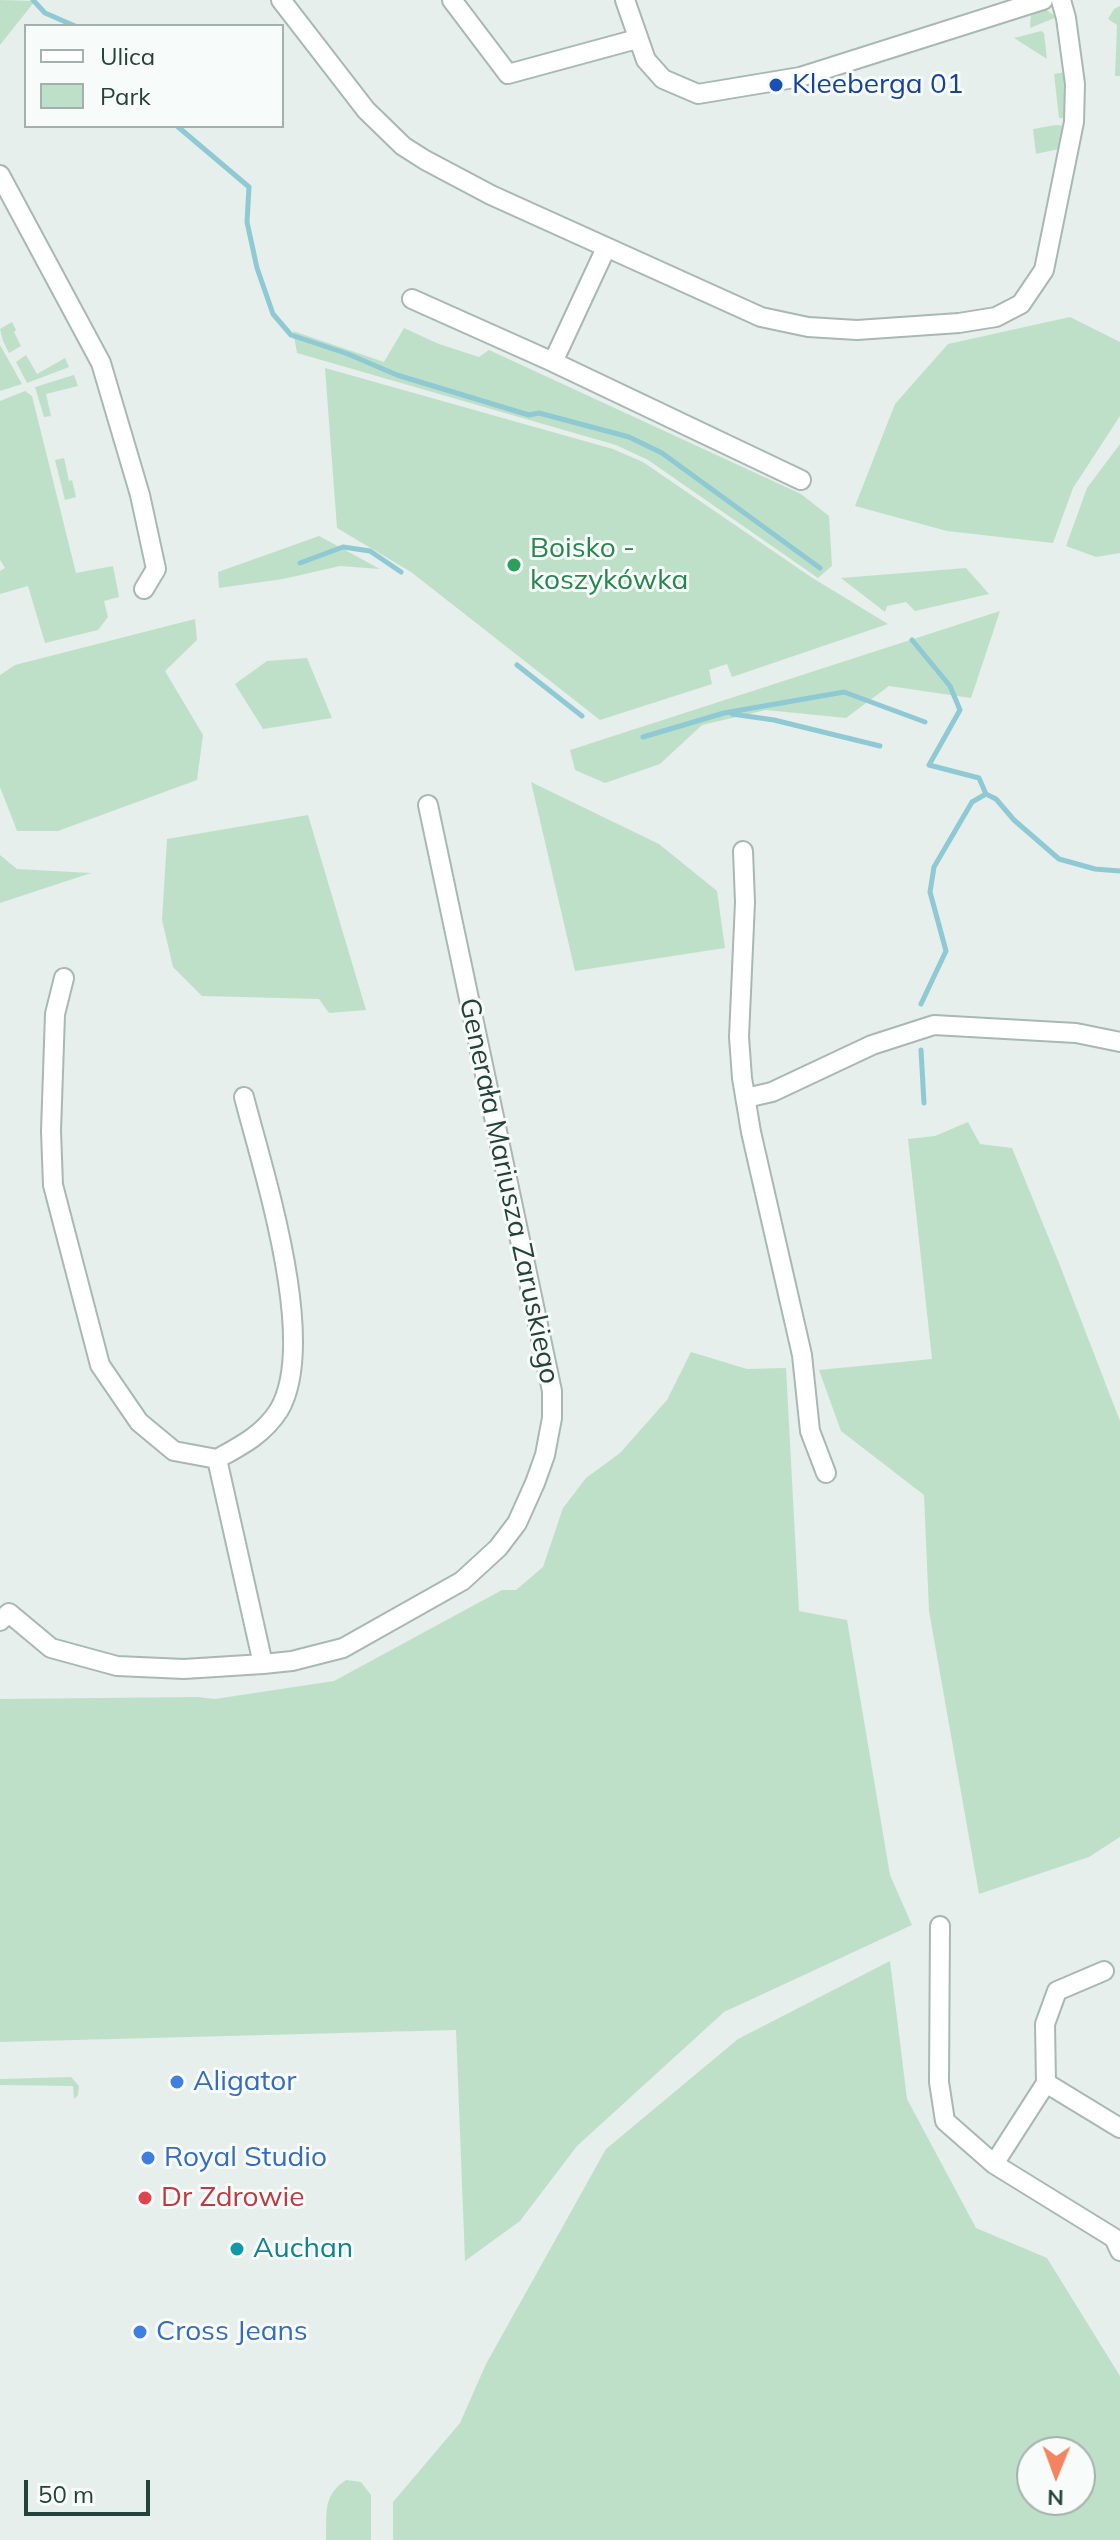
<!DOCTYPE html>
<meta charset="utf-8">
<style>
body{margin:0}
#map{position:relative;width:1120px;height:2540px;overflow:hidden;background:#e6efeb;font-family:Mulish,sans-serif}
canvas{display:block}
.legend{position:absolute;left:24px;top:24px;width:260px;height:104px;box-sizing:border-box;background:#f7fbf9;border:2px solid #a3b1ad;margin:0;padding:10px 14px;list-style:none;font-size:24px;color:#24423a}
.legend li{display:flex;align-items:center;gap:16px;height:40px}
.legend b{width:40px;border:2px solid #a3b1ad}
.north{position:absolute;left:1016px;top:2436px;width:80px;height:80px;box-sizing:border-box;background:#f7fbf9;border:2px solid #a3b1ad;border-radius:50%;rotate:181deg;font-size:22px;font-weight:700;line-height:32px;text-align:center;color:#24423a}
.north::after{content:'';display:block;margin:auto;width:28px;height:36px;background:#f4845f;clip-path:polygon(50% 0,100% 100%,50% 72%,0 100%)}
.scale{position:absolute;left:24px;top:2480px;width:126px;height:36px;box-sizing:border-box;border:4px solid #24423a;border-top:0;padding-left:10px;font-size:24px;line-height:28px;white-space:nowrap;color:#24423a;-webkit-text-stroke:6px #f7fbf9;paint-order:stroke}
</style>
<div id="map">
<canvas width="1120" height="2540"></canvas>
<ul class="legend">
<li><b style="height:10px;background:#fff"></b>Ulica</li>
<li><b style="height:22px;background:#bfe0c8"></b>Park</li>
</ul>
<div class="north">N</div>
<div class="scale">50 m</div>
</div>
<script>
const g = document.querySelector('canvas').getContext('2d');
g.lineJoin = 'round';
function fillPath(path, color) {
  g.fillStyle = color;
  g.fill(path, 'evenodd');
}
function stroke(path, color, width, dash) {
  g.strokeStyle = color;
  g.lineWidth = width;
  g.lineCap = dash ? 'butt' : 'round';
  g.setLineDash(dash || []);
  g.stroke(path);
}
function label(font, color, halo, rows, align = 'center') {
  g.font = font + ' Mulish,sans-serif';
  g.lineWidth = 6;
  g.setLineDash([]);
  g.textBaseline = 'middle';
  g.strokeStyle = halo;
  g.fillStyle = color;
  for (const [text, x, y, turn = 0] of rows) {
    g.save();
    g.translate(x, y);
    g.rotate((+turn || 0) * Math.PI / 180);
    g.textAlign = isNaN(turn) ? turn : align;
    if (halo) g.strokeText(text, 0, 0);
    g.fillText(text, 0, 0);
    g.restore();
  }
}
fillPath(new Path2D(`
 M0,0L35,1L0,45Z
 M1120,6V76H1115L1117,25L1108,19L1114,9Z
 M1045,9L1057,17L1030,28L1031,13Z
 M1041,31L1044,33L1047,59L1014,38Z
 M1066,72L1072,119L1059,118L1054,74Z
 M1056,125L1068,126L1067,135L1059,149L1036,154L1033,129Z
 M1070,317L1120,342V416L1073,488L1053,543L947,531L855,506L895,404L948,344Z
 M12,322L16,330L14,332L21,346L9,353L3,341L0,329Z
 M404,328L439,344L479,357L489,350L801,494L829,516L832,566L818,578L648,460L616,445L297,353L293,331L384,362Z
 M0,345L22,384L0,391Z
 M26,355L37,374L65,358L69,367L27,383L16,362Z
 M325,368L613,449L643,462L811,577L888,624L732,677L727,664L709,670L712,684L600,720L411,572L337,528Z
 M74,375L78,386L46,394L51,416L44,417L35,387Z
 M25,391L32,396L76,573L113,566L119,597L104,601L108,617L98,630L45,643L28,586L0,594V571L5,568L0,560V401Z
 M1120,444V553L1096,557L1066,546L1087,488Z
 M64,458L69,481L72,480L76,497L65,500L55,460Z
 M319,536L380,569L340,566L283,579L219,588L218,572Z
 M966,568L989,594L915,611L906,602L887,606L885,612L841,578Z
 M1000,611L971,698L889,686L846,718L766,710L702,725L660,764L605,783L575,770L570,750Z
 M195,619L197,640L165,671L203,735L197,780L58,831H17L0,787V675L15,665Z
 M307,658L332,718L263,729L235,684L267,661Z
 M531,782L659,844L717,891L725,948L575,971Z
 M308,815L366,1010L329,1013L319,999L202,996L173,967L162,920L167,839Z
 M0,855L17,869L91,873L0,903Z
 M968,1122L980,1144L1012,1148L1059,1263L1120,1421V1837L1089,1857L979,1894L929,1611L924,1495L841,1431L819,1370L932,1359L908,1139L935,1136Z
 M691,1352L747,1369L786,1368L799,1611L847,1620L890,1875L912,1925L724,2012L577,2146L520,2221L465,2261L456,2030L0,2042V1699L197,1697L215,1699L334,1681L502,1590H516L543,1567L563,1508L586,1478L620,1453L667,1400Z
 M890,1961L907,2099L976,2228L1047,2258L1120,2376V2540H393V2502L460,2423L486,2364L606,2149L738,2039ZM1080,2452V2500H1032V2452Z
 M71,2077L79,2086L78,2095L74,2099L73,2086L0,2085V2079Z
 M346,2480L361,2482L371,2495V2540H326C327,2513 322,2496 346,2480Z`), '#bfe0c8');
stroke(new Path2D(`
 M33,0L45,13L75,26
 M177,126L249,187L247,222L257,268L273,314L291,335L348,354L397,375L529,415L539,413L629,437L662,453L820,568
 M300,563L343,547L370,551L401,572
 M912,640L950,686L960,710L929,765L979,778L986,794L996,799L1014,820L1059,859L1095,869L1120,871
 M517,665L582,716
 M732,714L774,720L880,746
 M643,737L724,713L844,692L925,722
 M921,1004L946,951L930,892L934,867L972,802L986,794
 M921,1050L924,1103`), '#8ec9d4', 5);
const minor = new Path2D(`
 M281,0L366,110L403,146L425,160L491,195L761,317L808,327L857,330L959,323L996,317L1021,304L1044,270L1074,122L1075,84L1066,18L1061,0
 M452,0L508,74L637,39
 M625,0L646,60L663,79L698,94L800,77L1043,0
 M0,175L101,363L140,495L156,569L144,589
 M412,299L553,362L801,480
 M553,362L606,248
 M743,851L745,902L739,1037L742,1078L751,1132L802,1355L810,1431L826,1473
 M64,978L55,1014L51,1131L53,1185L100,1365L139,1422L174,1451L217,1459L263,1664
 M746,1098L772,1092L872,1045L934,1025L1076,1033L1120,1042
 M217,1459C241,1446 264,1434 279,1410C319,1342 263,1171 244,1097
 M0,1621L9,1613L51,1648L117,1666L184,1669L263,1664L292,1661L343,1648L462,1581L498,1548L517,1523L535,1483L545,1455L552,1418V1391L428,805
 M940,1926L939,2082L945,2121L994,2164L1114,2238L1120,2251
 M1104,1971L1057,1991L1045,2024L1046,2083L1120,2128
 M994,2164L1046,2083`);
stroke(minor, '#a8b8b2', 22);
stroke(minor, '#fff', 18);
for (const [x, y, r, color] of [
 [776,85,8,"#1a4fb4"],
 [514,565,8,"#2e9e5b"],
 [177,2082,8,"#3f7fe0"],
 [148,2158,8,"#3f7fe0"],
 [145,2198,8,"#e0444e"],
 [237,2249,8,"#0f9aa8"],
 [140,2332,8,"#3f7fe0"]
]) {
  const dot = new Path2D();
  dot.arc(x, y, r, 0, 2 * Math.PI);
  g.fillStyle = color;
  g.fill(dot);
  stroke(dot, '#f7fbf9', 3);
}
label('28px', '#164399', '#f7fbf9', [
 ["Kleeberga 01",792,85]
], 'left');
label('28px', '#27864d', '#f7fbf9', [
 ["Boisko -",530,549],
 ["koszykówka",530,581]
], 'left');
label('28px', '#24423a', '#f7fbf9', [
 ["Generała Mariusza Zaruskiego",509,1191,78]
]);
label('28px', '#366cbe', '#f7fbf9', [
 ["Aligator",193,2082],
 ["Royal Studio",164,2158],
 ["Cross Jeans",156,2332]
], 'left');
label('28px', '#be3a42', '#f7fbf9', [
 ["Dr Zdrowie",161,2198]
], 'left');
label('28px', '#0d838f', '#f7fbf9', [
 ["Auchan",253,2249]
], 'left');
</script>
